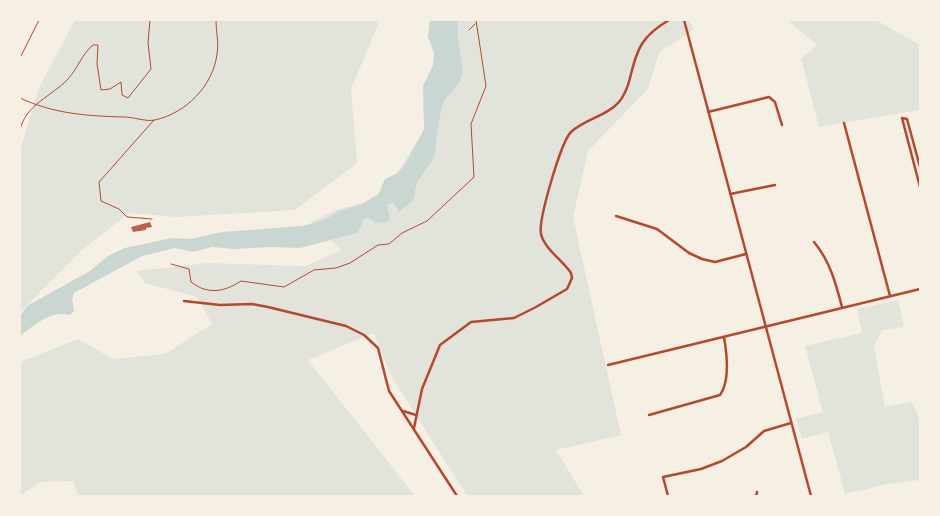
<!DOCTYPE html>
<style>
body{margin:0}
#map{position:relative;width:940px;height:516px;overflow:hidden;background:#f6efe4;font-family:"Work Sans",sans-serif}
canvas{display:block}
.frame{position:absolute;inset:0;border:21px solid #f6efe4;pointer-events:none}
</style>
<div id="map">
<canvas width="940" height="516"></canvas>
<div class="frame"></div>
</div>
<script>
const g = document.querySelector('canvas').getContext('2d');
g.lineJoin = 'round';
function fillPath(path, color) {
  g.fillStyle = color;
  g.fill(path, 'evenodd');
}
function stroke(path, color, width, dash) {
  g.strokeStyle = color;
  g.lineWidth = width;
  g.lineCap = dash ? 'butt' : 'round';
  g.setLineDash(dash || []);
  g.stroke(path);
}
fillPath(new Path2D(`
 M75,20H380L351,89L357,163L295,210L177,217L129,213L81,251L20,312V150L39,88Z
 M443,20H690L693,30L659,53L648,89L588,151L573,217L621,435L556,450L584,496H467L390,374L374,333L308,360L415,496H78L73,481L40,482L20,496V362L78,339L113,359L165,354L212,324L197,297L145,283L137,271L208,263L305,266L341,250L311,222L336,210L364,203L381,191L397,174L443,100Z
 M787,20H876L920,45V110L819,127L801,59L817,45Z
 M898,300L904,327L882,330L874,346L885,407L912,402L920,420V480L887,484L845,494L828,432L802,439L796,419L823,412L805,346L862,333L857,309Z`), '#e2e4dc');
fillPath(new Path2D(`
 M430,20H458V39L463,71L459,83L444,101L440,115L434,158L417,182L413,200L399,212L393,202L387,205L390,217L387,222L375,223L371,219L365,218L357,233L300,248L270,247L234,249L212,247L193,252L175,248L142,256L74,293L72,299L74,311L70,315C50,310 35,325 20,336V316L27,306L90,271L108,256L125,248L172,238L190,239L222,232L303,226L326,219L339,211L362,204L378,195L385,179L396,174L405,165L424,129L423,86L433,65L434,53L428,37Z`), '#c9d6d2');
fillPath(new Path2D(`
 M150,222L152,227L146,228V230L133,232L131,227Z`), '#bf614a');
stroke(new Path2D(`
 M469,30L475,24
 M20,58L39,20
 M20,98C54,114 88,116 124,117C134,117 146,122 155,120C186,113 213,86 217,54C219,43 216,31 216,20
 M20,130C25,105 52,96 68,79C78,68 82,54 93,45H98L97,64L101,90L110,89L121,82L122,95L128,98L151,69L148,43L150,20
 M152,219L127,217L119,209L101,201L99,182C118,161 136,140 154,120
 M171,264L189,269L191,282C208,295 224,292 241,281L284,287L314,270L336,268L350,263L378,245L389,244L402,233L427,221L474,177L471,124L486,86L476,20`), '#b5482f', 1);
stroke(new Path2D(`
 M684,20L811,496
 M708,112L769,97L775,102L782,125
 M844,123L890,296
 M920,167L907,119L902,118L920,187
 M730,194L775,185
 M616,216L657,229L689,253L702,259L715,262L746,254
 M814,242C830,261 836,284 842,307
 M184,301L220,305L252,304L268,307L346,326L364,335L378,348L389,391L457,496
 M608,365L920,289
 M403,411L416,415
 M649,415L720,395C730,381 727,354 724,337
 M414,428L422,389L440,345L471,322L514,318L536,307L567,289L572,278L571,273C563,261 544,248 541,234C538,220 561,142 571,132C585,119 607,116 619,102C625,95 628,86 630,78C637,48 642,36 669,20
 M668,496L663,477L701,469L722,461L746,447L764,431L791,423
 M756,496L757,492`), '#b5482f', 2.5);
</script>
